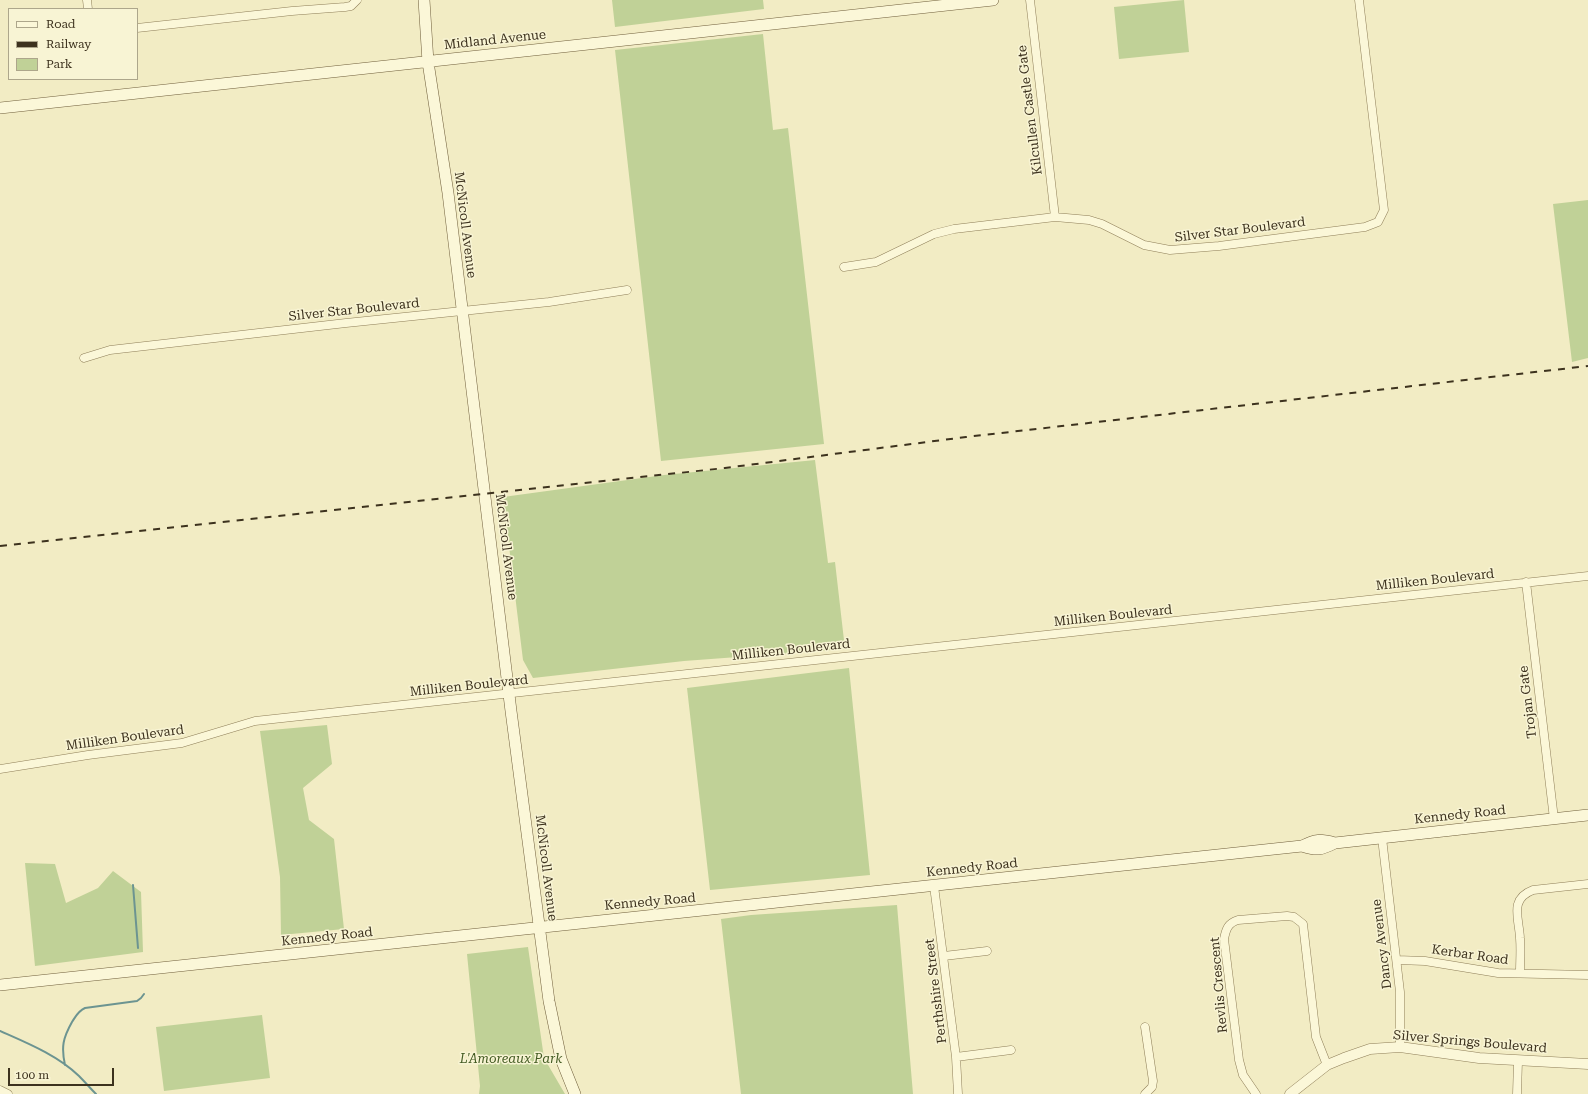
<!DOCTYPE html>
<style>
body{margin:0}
#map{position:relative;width:1588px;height:1094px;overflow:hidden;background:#f2ecc4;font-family:"Roboto Serif",serif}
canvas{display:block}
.legend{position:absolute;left:8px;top:8px;width:130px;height:72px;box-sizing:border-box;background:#f8f4d4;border:1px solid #ada68b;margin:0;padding:5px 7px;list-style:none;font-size:12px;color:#3d321e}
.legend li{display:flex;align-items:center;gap:8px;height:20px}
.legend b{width:20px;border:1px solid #ada68b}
.scale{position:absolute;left:8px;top:1068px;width:106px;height:18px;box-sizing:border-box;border:2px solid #3d321e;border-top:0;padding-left:5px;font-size:12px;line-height:14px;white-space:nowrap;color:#3d321e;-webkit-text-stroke:3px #f8f4d4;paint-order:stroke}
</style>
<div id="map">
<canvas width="1588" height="1094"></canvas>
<ul class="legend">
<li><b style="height:5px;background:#fbf7d8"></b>Road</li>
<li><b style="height:5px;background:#3d321e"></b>Railway</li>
<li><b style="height:11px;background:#c0d197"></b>Park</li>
</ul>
<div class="scale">100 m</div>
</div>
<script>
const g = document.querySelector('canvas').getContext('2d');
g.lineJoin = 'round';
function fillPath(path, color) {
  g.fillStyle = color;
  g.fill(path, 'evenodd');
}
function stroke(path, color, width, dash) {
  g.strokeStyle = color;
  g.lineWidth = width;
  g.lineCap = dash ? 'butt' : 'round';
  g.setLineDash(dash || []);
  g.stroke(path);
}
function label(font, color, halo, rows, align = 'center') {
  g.font = font + ' "Roboto Serif",serif';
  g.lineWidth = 3;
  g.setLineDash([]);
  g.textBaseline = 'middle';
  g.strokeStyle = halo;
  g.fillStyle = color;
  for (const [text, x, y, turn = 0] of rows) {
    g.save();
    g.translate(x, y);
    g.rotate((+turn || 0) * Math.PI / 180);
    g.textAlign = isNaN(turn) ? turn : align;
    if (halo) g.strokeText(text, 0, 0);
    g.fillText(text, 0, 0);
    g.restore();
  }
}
fillPath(new Path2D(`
 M612,0H763L764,9L615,27Z
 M1184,0L1189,52L1119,59L1114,7Z
 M763,34L773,130L788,128L824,444L661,461L615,50Z
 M1588,200V358L1572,362L1553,204Z
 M815,460L828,563L835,562L845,649L684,661L533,678L523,660L503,497L664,475Z
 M849,668L870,875L710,890L687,688Z
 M327,725L332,764L303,788L309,820L334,839L344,929L281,935L280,877L260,731Z
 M25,863L55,864L66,903L98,888L113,871L141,892L143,952L35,966Z
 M897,905L913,1094H741L721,919L751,915Z
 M528,947L544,1058L565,1094H479L480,1086L467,954Z
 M262,1015L270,1078L164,1091L156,1027Z`), '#c0d197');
stroke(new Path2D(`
 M133,885L138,948
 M0,1031C27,1043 57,1055 79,1076C85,1082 90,1088 96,1094
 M65,1065C61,1047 63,1038 72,1022C76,1016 78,1011 85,1008L137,1001L141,998L144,994`), '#6c9491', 2);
const minor = new Path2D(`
 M87,0L88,9
 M1030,0L1055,217
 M137,28L292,11L345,7L351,6L357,0
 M844,267L876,262L934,234L954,229L1055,217L1089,220L1102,224L1144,245L1170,250L1219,246L1365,227L1378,222L1384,210L1359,0
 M84,358L110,350L346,323L549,302L627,290
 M1526,582L1554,819
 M0,769L88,755L182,743L255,721L1588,576
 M1382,838L1400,992V1047
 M934,886L956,1057L958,1094
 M944,956L987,951
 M1397,960L1425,961L1498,973L1588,975
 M1520,973C1520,961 1521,950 1520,938C1519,918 1509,899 1533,890L1588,884
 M1145,1027L1153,1081L1152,1087L1145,1094
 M956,1057L1011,1050
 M0,1090L8,1094
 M1256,1094L1243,1075L1239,1060L1224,939C1226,929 1228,923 1238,920L1287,916L1294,917L1303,924L1316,1037L1327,1065
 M1517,1094L1518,1061`);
const tertiary = new Path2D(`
 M1290,1094L1327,1065L1344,1058L1370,1049L1400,1047L1479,1058L1588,1064`);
const secondary = new Path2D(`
 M424,0L428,62L448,193L511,711L549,1001L561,1059L575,1094
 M0,108L993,0
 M1302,846C1317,851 1321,850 1335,843L1588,815
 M0,985L1302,846C1316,839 1320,839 1335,843`);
stroke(minor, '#8e7e58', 9);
stroke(tertiary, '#8e7e58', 11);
stroke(secondary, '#705f3c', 12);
stroke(minor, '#fbf7d8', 8);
stroke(tertiary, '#fbf7d8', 10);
stroke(secondary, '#fbf7d8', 11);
stroke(new Path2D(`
 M0,546L725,468L966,437L1588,366`), '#3d321e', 2, [7, 7]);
label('13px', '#3d321e', '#f8f4d4', [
 ["Midland Avenue",495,40,-6],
 ["Kilcullen Castle Gate",1030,110,-97],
 ["McNicoll Avenue",465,225,83],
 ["Silver Star Boulevard",1240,230,-7],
 ["Silver Star Boulevard",354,310,-6],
 ["McNicoll Avenue",506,547,83],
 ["Milliken Boulevard",1435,580,-6],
 ["Milliken Boulevard",1113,616,-6],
 ["Milliken Boulevard",791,650,-6],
 ["Milliken Boulevard",469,686,-6],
 ["Trojan Gate",1528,702,-97],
 ["Milliken Boulevard",125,738,-8],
 ["Kennedy Road",1460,815,-6],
 ["McNicoll Avenue",546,868,83],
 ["Kennedy Road",972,868,-6],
 ["Kennedy Road",650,902,-5],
 ["Kennedy Road",327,937,-6],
 ["Dancy Avenue",1382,944,-97],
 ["Kerbar Road",1470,955,8],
 ["Revlis Crescent",1219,985,-95],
 ["Perthshire Street",936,991,-97],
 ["Silver Springs Boulevard",1470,1042,5]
]);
label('italic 13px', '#435b23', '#f8f4d4', [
 ["L'Amoreaux Park",511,1059]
]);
</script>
